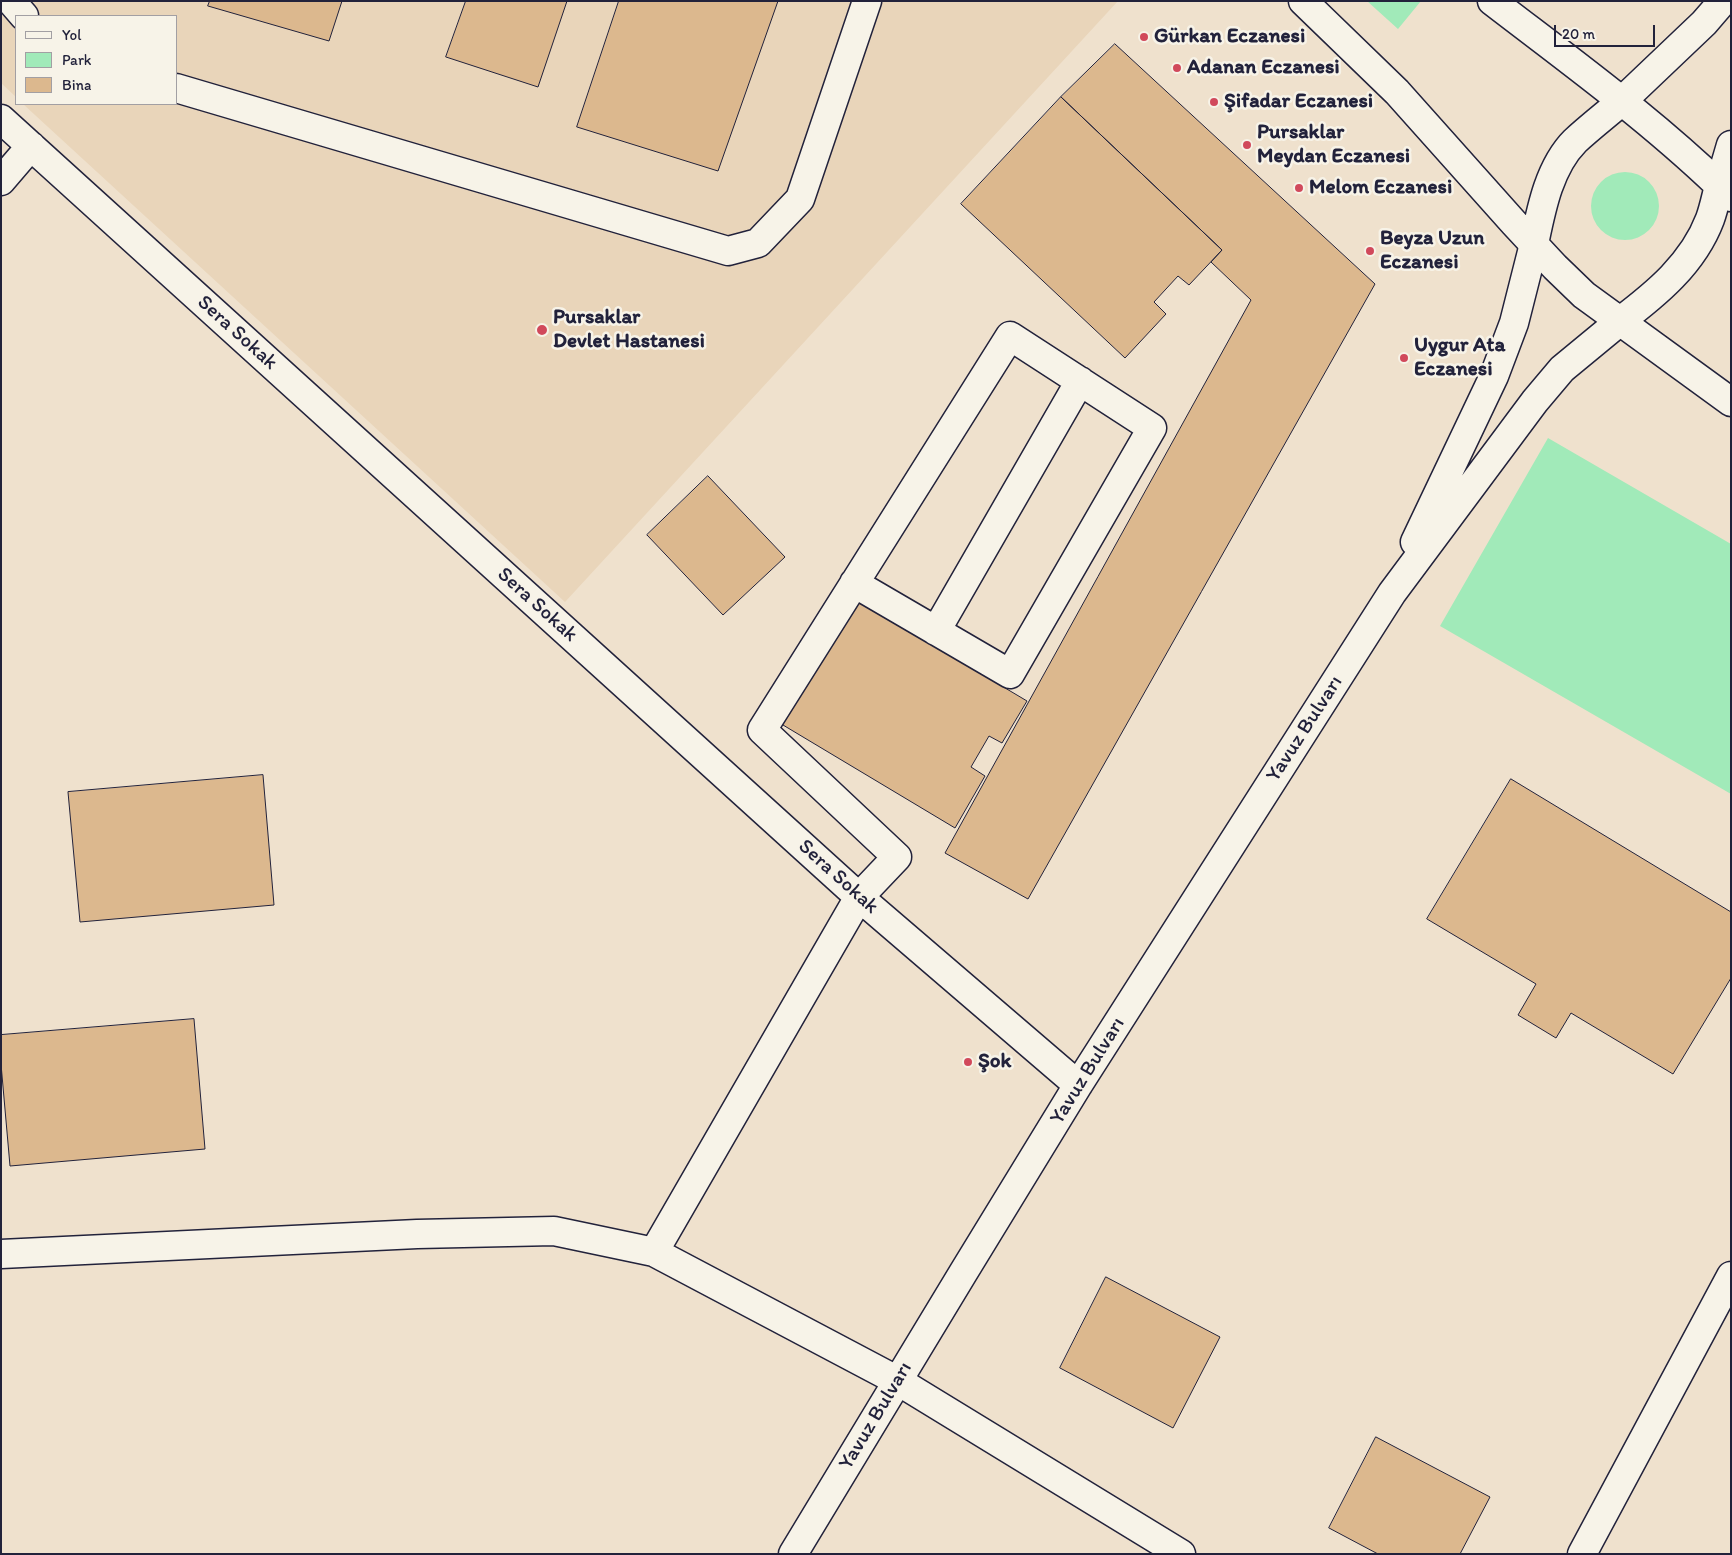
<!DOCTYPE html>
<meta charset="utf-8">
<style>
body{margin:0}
#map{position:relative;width:1732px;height:1555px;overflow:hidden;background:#efe1cd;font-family:Itim,sans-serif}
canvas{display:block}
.frame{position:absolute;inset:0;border:2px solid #22223b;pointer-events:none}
.legend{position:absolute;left:15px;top:15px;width:162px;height:90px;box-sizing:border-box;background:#f7f3e8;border:1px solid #a29fa3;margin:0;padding:6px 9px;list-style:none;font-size:15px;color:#22223b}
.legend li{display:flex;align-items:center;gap:10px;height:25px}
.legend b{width:25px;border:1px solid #a29fa3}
.scale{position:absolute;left:1554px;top:25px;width:101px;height:22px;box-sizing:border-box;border:2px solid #22223b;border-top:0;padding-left:6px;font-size:15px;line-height:18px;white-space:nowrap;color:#22223b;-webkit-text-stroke:4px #f7f3e8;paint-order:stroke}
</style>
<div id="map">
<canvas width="1732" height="1555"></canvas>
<div class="frame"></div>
<ul class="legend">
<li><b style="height:6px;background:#f7f3e8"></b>Yol</li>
<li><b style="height:14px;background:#a1eab9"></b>Park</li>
<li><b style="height:14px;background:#dcb88e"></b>Bina</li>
</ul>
<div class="scale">20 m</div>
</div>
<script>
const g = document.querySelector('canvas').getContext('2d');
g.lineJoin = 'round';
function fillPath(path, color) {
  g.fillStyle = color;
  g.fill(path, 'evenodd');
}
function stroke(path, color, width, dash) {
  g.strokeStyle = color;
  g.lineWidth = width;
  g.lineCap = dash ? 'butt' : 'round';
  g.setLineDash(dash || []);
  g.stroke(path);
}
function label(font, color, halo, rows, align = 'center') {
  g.font = font + ' Itim,sans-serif';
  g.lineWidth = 5;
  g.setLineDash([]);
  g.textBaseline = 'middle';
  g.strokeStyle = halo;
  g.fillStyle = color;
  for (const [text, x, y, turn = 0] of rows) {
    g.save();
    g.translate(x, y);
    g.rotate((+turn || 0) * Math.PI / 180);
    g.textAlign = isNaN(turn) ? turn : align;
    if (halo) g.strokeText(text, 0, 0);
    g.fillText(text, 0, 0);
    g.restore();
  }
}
fillPath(new Path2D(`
 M1,1H1118L565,602L23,104H176V16H16V97L1,83Z`), '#e9d5ba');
fillPath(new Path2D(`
 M1367,1H1421L1398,29Z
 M1591 206a34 34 0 1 1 68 0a34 34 0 1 1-68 0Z
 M1548,438L1731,544V794L1440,626Z`), '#a1eab9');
const building = new Path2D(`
 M210,1H342L329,41L208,6Z
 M466,1H567L538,87L446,57Z
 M619,1H778L718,171L577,127Z
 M1115,44L1375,284L1028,899L945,853L1251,300L1211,262L1222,250L1061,97Z
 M1061,97L1222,250L1189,285L1178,276L1154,302L1166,314L1125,358L961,204Z
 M708,476L785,557L723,615L647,535Z
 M857,600L1027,701L1002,743L989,736L971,767L985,776L955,828L783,725Z
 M263,775L274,905L80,922L68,792Z
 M1511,779L1731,912V978L1673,1074L1571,1013L1556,1038L1518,1015L1536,984L1427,919Z
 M194,1019L205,1149L10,1166L1,1064V1035Z
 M1106,1277L1220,1337L1173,1428L1060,1368Z
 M1376,1437L1490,1497L1460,1554H1378L1329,1528Z`);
fillPath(building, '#dcb88e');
stroke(building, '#22223b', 1);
const minor = new Path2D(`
 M11,1L24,16
 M176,88L728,251L758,243L800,199L867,1
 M1622,101L1704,23L1723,1
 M1,119L859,897L1078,1085
 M1,181L31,146
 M1719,186L1731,145
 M1415,542L1494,376L1514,323L1534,244
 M936,631L1080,381
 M654,1252L859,897L897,857L762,730L1010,336L1152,428L1010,674L854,583
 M1,1254L417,1234L554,1231L654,1252L898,1381L1181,1554
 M793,1554L963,1273L1078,1085L1392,593L1535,401L1562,369L1619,322
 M1582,1554L1731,1276`);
const major = new Path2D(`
 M1303,1L1397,92L1514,223L1555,267L1584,295L1731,402
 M1492,1C1574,64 1657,124 1731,197
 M1534,244C1541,210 1549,167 1575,141C1590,127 1607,114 1622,101
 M1619,322C1656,294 1693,264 1710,219C1714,208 1716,197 1719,186`);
stroke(minor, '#22223b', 31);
stroke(major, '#22223b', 31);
stroke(minor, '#f7f3e8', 28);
stroke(major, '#f7f3e8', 28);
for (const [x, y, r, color] of [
 [1144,37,5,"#d1495b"],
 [1177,68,5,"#d1495b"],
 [1214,102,5,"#d1495b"],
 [1247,145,5,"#d1495b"],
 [1299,188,5,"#d1495b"],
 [1370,251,5,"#d1495b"],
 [542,330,6,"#d1495b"],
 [1404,358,5,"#d1495b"],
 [968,1062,5,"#d1495b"]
]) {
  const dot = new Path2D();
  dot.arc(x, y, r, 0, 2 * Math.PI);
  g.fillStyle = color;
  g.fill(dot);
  stroke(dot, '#f7f3e8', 2);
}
label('bold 21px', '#22223b', '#f7f3e8', [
 ["Gürkan Eczanesi",1154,37],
 ["Adanan Eczanesi",1187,68],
 ["Şifadar Eczanesi",1224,102],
 ["Pursaklar",1257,133],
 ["Meydan Eczanesi",1257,157],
 ["Melom Eczanesi",1309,188],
 ["Beyza Uzun",1380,239],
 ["Eczanesi",1380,263],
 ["Pursaklar",553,318],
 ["Devlet Hastanesi",553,342],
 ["Uygur Ata",1414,346],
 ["Eczanesi",1414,370],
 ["Şok",978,1062]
], 'left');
label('21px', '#22223b', '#f7f3e8', [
 ["Sera Sokak",237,333,42],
 ["Sera Sokak",537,605,42],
 ["Yavuz Bulvarı",1305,729,-57],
 ["Sera Sokak",838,877,42],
 ["Yavuz Bulvarı",1088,1071,-58],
 ["Yavuz Bulvarı",876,1416,-59]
]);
</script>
